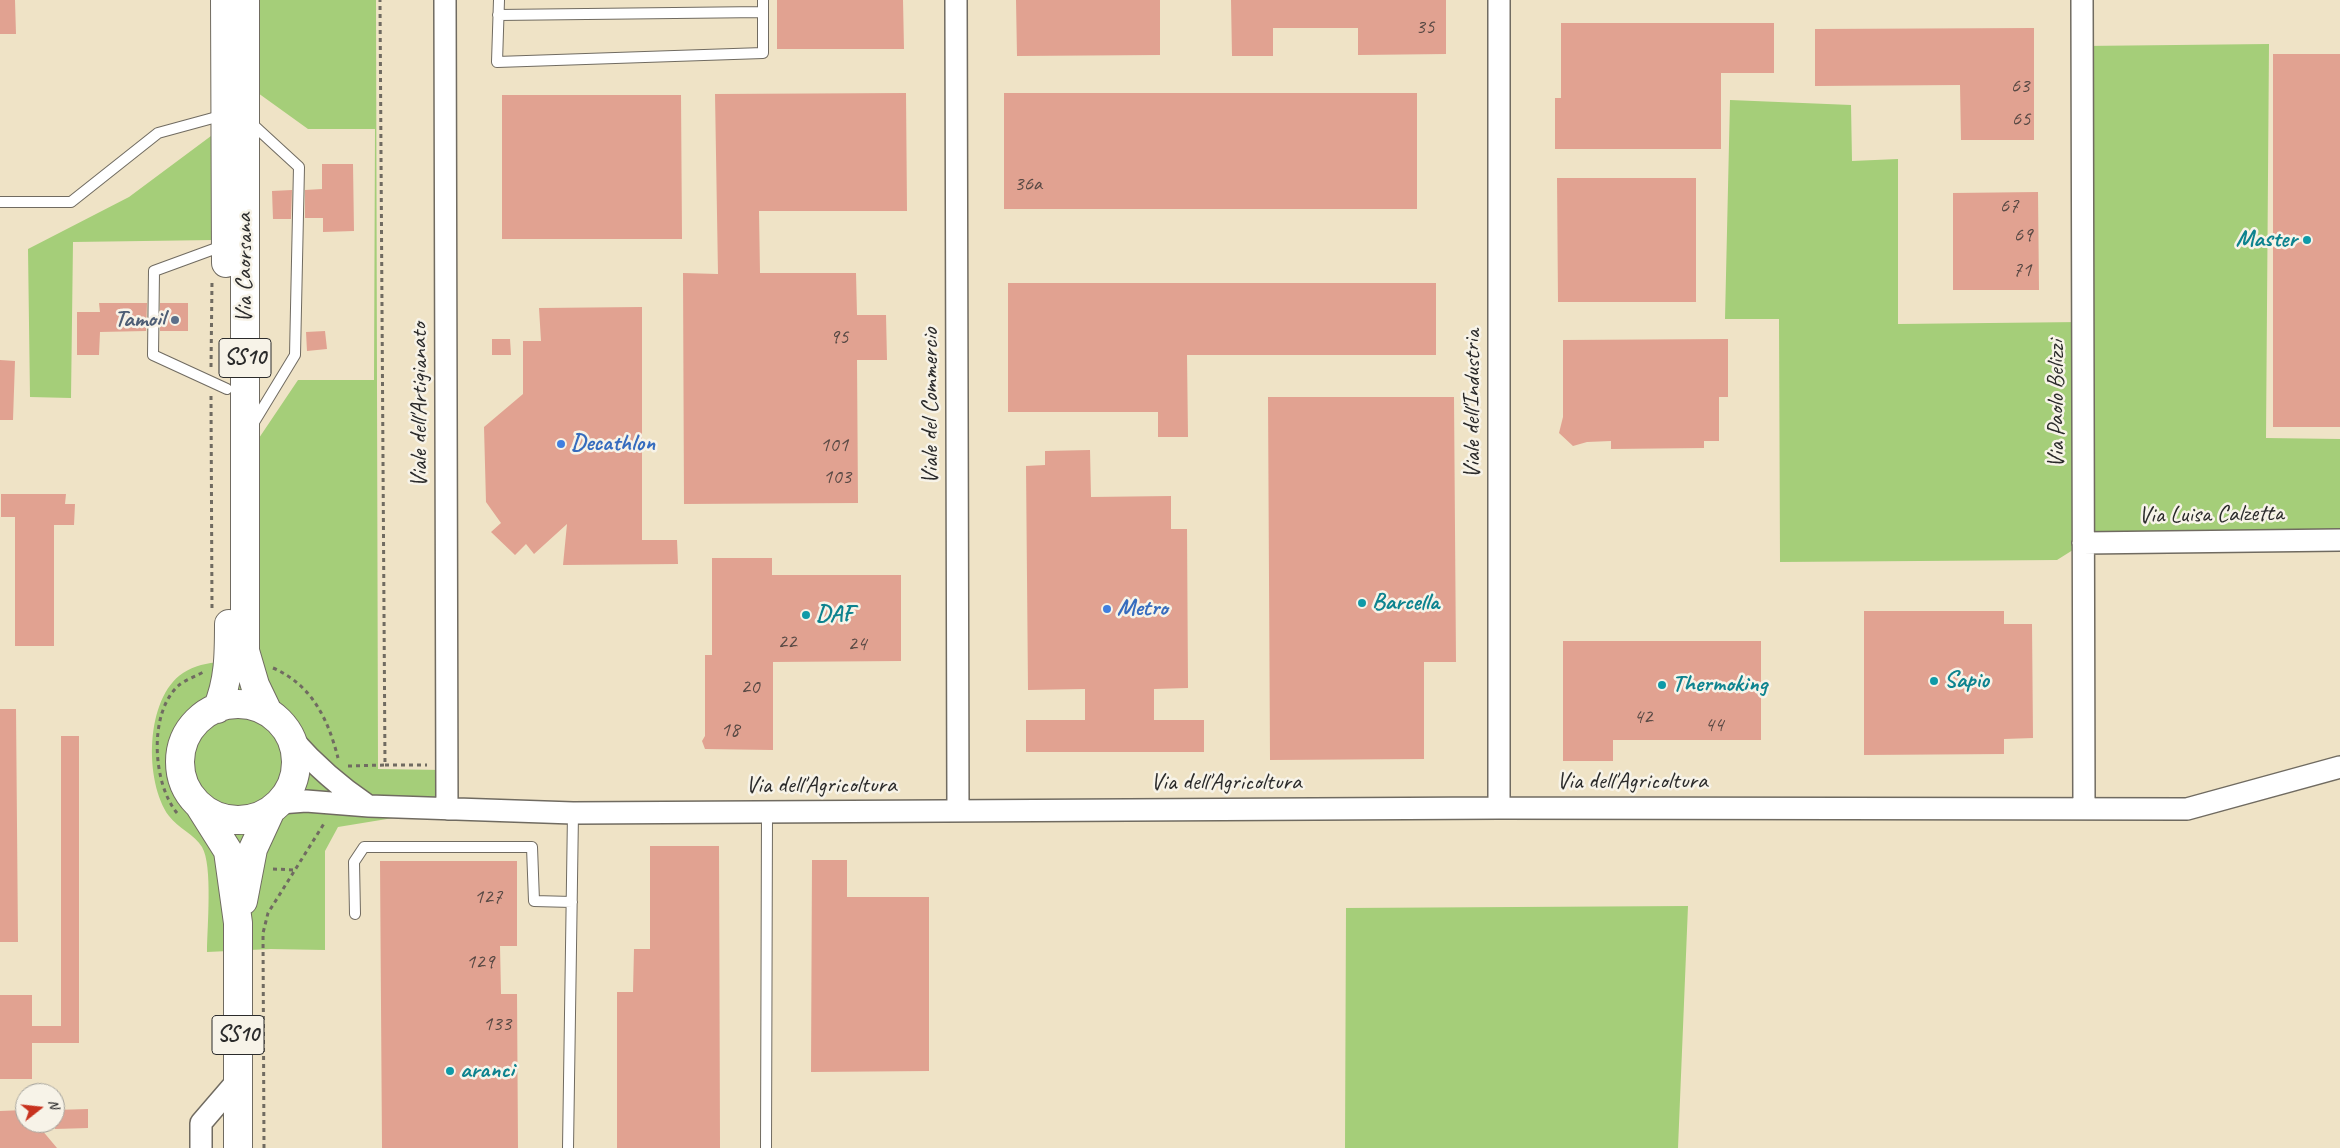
<!DOCTYPE html>
<style>
body{margin:0}
#map{position:relative;width:2340px;height:1148px;overflow:hidden;background:#efe3c6;font-family:Caveat,sans-serif}
canvas{display:block}
.north{position:absolute;left:15px;top:1083px;width:50px;height:50px;box-sizing:border-box;background:#f7f3e8;border:1px solid #a5a39c;border-radius:50%;rotate:74deg;font-size:14px;font-weight:700;line-height:20px;text-align:center;color:#2b2b2b}
.north::after{content:'';display:block;margin:auto;width:18px;height:22px;background:#c8321e;clip-path:polygon(50% 0,100% 100%,50% 72%,0 100%)}
</style>
<div id="map">
<canvas width="2340" height="1148"></canvas>
<div class="north">N</div>
</div>
<script>
const g = document.querySelector('canvas').getContext('2d');
g.lineJoin = 'round';
function fillPath(path, color) {
  g.fillStyle = color;
  g.fill(path, 'evenodd');
}
function stroke(path, color, width, dash) {
  g.strokeStyle = color;
  g.lineWidth = width;
  g.lineCap = dash ? 'butt' : 'round';
  g.setLineDash(dash || []);
  g.stroke(path);
}
function label(font, color, halo, rows, align = 'center') {
  g.font = font + ' Caveat,sans-serif';
  g.lineWidth = 5;
  g.setLineDash([]);
  g.textBaseline = 'middle';
  g.strokeStyle = halo;
  g.fillStyle = color;
  for (const [text, x, y, turn = 0] of rows) {
    g.save();
    g.translate(x, y);
    g.rotate((+turn || 0) * Math.PI / 180);
    g.textAlign = isNaN(turn) ? turn : align;
    if (halo) g.strokeText(text, 0, 0);
    g.fillText(text, 0, 0);
    g.restore();
  }
}
fillPath(new Path2D(`
 M258,0H376L378,769L443,770L448,809L338,827L325,851V950L271,949L207,952C207,929 213,865 202,847C195,835 178,828 169,816C144,782 145,698 183,673C206,658 234,663 260,660L259,438L298,380H374L375,129H308L258,93Z
 M2269,44L2266,438L2340,439V539L2084,543L2057,560L1780,562L1779,319H1725L1730,100L1851,105L1852,161L1898,159V324L2081,322L2083,46Z
 M211,136L214,240L73,242L71,398L30,397L28,249L129,197Z
 M1688,906L1678,1148H1345L1346,908Z`), '#a5ce79');
fillPath(new Path2D(`
 M0,0H15L16,34H0Z
 M777,0H903L904,49H777Z
 M1016,0H1160V55L1017,56Z
 M1231,0H1446V54L1358,55V28H1273V56H1232Z
 M1561,23H1774V73H1721V149H1555V98H1561Z
 M2034,28V140H1961L1960,85L1815,86V29Z
 M2273,54H2340V427H2273Z
 M906,93L907,211H759L760,273H856L857,315H886L887,360H857L858,503L684,504L683,273L718,274L715,94Z
 M1004,93H1417V209H1004Z
 M502,95H681L682,239H502Z
 M322,164H353L354,231L323,232V218H305V190L322,189Z
 M1557,178H1696V302H1558Z
 M292,190L291,219H273L272,191Z
 M2038,192L2039,290H1953V193Z
 M1008,283H1436V355H1187L1188,437H1158V412H1008Z
 M99,303H147L146,331L100,332L99,355H77V312H100Z
 M160,303H188V331H160Z
 M642,307V540H677L678,564L563,565L567,524L534,554L526,544L515,555L491,532L501,523L486,502L484,427L523,394V341H541L539,308Z
 M325,331L327,349L307,351L306,332Z
 M492,339H510L511,355H492Z
 M1728,339V397H1719V441H1704V448L1611,449V441L1587,442L1573,446L1559,433L1563,417V340Z
 M0,360L15,361L13,420H0Z
 M1268,397H1454L1456,662H1424V759L1270,760Z
 M1090,450L1091,497L1171,496V529H1187L1188,688L1154,689V720H1204V752H1026V720H1085V689L1028,690L1026,466L1045,465V451Z
 M1,494H66L65,504H75L74,525H54V646H15V517H1Z
 M712,558H772V575H901V661L773,662V750L705,749L702,741L705,736V655H712Z
 M1864,611H2004V624H2032L2033,738L2004,739V754L1864,755Z
 M1563,641H1761V740H1613V761H1563Z
 M0,709H16L18,942H0Z
 M61,736H79V1043H32V1079H0V995H32V1026H61Z
 M650,846H719L720,1148H617V992H633L634,949H650Z
 M812,860H847V897H929V1071L811,1072Z
 M380,861H517V946H500L501,994H517L518,1148H382Z
 M88,1109V1128L55,1129V1110Z
 M25,1110V1123H36L57,1148H0V1111Z`), '#e1a291');
const service = new Path2D(`
 M499,0L497,62L763,53V0
 M498,15L763,12
 M250,122L299,167L295,355L253,424
 M0,202H71L158,133L224,115
 M225,245L154,271L153,355L227,389
 M355,914L354,862L364,847H532L534,901L572,902
 M568,1148L573,813
 M766,1148L767,812`);
const minor = new Path2D(`
 M445,0L447,809
 M956,0L958,811
 M1499,0V808
 M2082,0L2084,808
 M2083,543L2340,540
 M291,738C314,764 337,785 367,805
 M280,803L306,801L369,806L573,813L1499,808L2187,809L2340,767
 M201,1148V1123L238,1080`);
const primary = new Path2D(`
 M225,0L226,263
 M245,0V651L255,685L268,712
 M180 762a58 58 0 1 1 116 0a58 58 0 1 1-116 0Z
 M217,709C229,681 229,654 229,624
 M199,805L228,851L238,923V1148
 M243,901L253,849L271,810`);
stroke(service, '#706b61', 12);
stroke(minor, '#706b61', 24);
stroke(primary, '#706b61', 30);
stroke(new Path2D(`
 M211,367L212,281
 M211,396L212,609
 M273,668C312,685 328,719 338,758
 M385,765H427
 M348,766L385,765L380,0
 M177,813C153,784 148,714 178,686C184,680 197,676 205,671
 M273,869L295,870
 M264,1148L263,933L268,913L325,822`), '#706b61', 3, [4, 4]);
stroke(service, '#fff', 10);
stroke(minor, '#fff', 21);
stroke(primary, '#fff', 28);
for (const [x, y, r, color] of [
 [2307,240,5,"#0f9aa8"],
 [175,320,5,"#5c6f8a"],
 [561,444,5,"#3f7fe0"],
 [1362,603,5,"#0f9aa8"],
 [1107,609,5,"#3f7fe0"],
 [806,615,5,"#0f9aa8"],
 [1934,681,5,"#0f9aa8"],
 [1662,685,5,"#0f9aa8"],
 [450,1071,5,"#0f9aa8"]
]) {
  const dot = new Path2D();
  dot.arc(x, y, r, 0, 2 * Math.PI);
  g.fillStyle = color;
  g.fill(dot);
  stroke(dot, '#f7f3e8', 2);
}
label('21px', '#584944', null, [
 ["35",1425,27],
 ["63",2020,86],
 ["65",2021,119],
 ["36a",1028,184],
 ["67",2009,206],
 ["69",2023,235],
 ["71",2022,270],
 ["95",839,337],
 ["101",834,445],
 ["103",837,477],
 ["22",787,642],
 ["24",857,644],
 ["20",750,687],
 ["42",1643,717],
 ["44",1714,725],
 ["18",730,730],
 ["127",488,897],
 ["129",480,962],
 ["133",497,1024]
]);
for (const [x, y, w] of [
 [245,358,52],
 [238,1035,52]
]) {
  const box = new Path2D();
  box.roundRect(x - w / 2, y - 19.5, w, 39, 4);
  g.fillStyle = '#f7f3e8';
  g.fill(box);
  stroke(box, '#2b2b2b', 1);
}
label('bold 22px', '#2b2b2b', null, [
 ["SS10",245,358],
 ["SS10",238,1035]
]);
label('bold 24px', '#0d838f', '#f7f3e8', [
 ["Master",2297,240,"right"],
 ["Barcella",1372,603],
 ["DAF",816,615],
 ["Sapio",1944,681],
 ["Thermoking",1672,685],
 ["aranci",460,1071]
], 'left');
label('24px', '#2b2b2b', '#f7f3e8', [
 ["Via Caorsana",245,268,-90],
 ["Viale dell'Industria",1473,404,-90],
 ["Via Paolo Belizzi",2057,404,-90],
 ["Viale dell'Artigianato",420,405,-90],
 ["Viale del Commercio",931,406,-90],
 ["Via Luisa Calzetta",2211,515,-1],
 ["Via dell'Agricoltura",1632,782],
 ["Via dell'Agricoltura",1226,783],
 ["Via dell'Agricoltura",821,786]
]);
label('bold 24px', '#4e5e75', '#f7f3e8', [
 ["Tamoil",165,320]
], 'right');
label('bold 24px', '#366cbe', '#f7f3e8', [
 ["Decathlon",571,444],
 ["Metro",1117,609]
], 'left');
</script>
